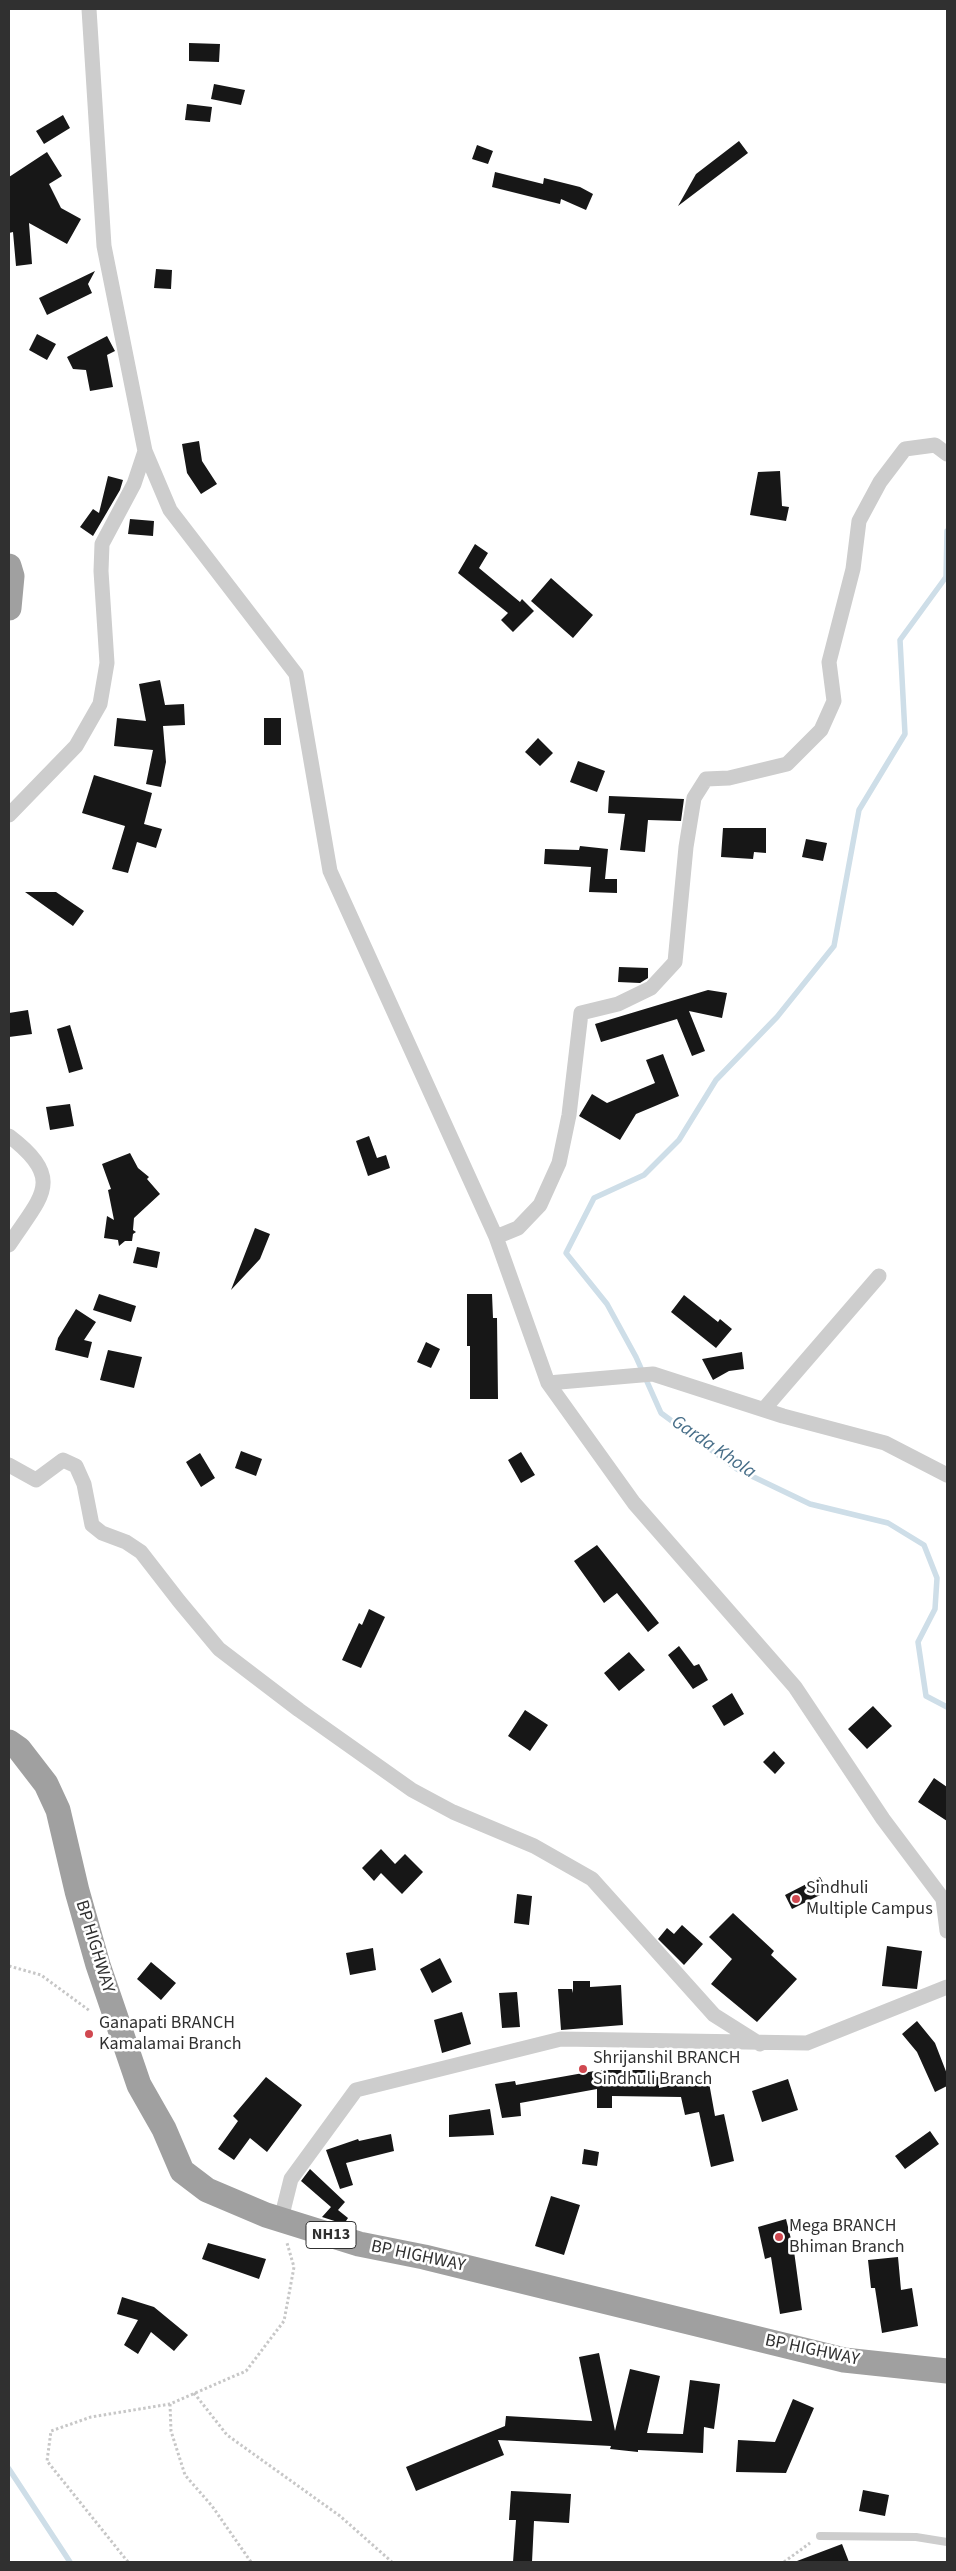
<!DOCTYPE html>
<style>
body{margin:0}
#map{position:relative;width:956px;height:2571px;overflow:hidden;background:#fff;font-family:"Source Sans 3",sans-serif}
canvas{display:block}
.frame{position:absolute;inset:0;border:10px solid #303030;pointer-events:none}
</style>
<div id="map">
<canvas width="956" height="2571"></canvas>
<div class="frame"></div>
</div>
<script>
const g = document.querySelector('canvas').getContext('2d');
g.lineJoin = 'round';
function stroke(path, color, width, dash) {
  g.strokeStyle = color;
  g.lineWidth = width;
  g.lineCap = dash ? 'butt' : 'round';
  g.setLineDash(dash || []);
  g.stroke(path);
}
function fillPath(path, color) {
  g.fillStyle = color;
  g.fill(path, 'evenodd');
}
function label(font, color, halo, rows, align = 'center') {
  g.font = font + ' "Source Sans 3",sans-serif';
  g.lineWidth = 5;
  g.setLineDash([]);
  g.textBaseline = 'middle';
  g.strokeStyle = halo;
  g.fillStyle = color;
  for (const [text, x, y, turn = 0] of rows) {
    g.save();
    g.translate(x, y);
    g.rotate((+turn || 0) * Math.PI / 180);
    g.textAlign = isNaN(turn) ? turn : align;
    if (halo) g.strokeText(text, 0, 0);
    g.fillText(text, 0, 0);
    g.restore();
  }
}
stroke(new Path2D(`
 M947,531L946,577L900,640L905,734L859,810L834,946L777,1017L716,1080L679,1140L644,1175L594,1198L566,1253L607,1304L636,1357L661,1413L737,1469L810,1504L888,1523L924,1545L937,1578L935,1609L918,1642L926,1696L947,1707
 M9,2469L70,2562`), '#cedee8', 5.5);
fillPath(new Path2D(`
 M189,43L220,44L219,62L189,61Z
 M214,84L245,90L241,105L211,99Z
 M187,104L212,107L210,122L185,120Z
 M63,115L70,128L44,144L36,131Z
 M739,141L748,153L678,206L696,174Z
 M477,145L493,151L488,164L472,159Z
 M47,152L62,176L49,184L61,208L81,219L67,244L29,223L32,264L16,266L13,232L9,233V177Z
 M495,172L543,184L544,178L580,187L593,194L586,210L561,199L560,204L492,187Z
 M156,269L172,270L171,289L154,288Z
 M95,271L88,284L92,293L47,315L39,298Z
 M37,334L56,344L47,360L29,350Z
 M107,336L115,351L107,355L113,387L90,391L86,370L73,369L67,357Z
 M199,441L202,461L217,484L201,494L187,473L182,444Z
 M780,471L782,506L789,507L786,521L750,515L758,472Z
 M108,476L123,480L120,490L93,536L80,527L93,509L99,513Z
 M130,519L154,521L153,536L128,534Z
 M475,544L488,553L479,568L520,602L522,599L534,611L513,632L501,620L508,613L458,573Z
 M551,578L593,615L573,638L531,601Z
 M160,680L165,705L184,704L185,725L163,726L166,762L161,787L146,784L153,750L114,746L117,718L146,721L139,684Z
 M264,718H281V745H264Z
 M538,738L553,753L540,766L525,752Z
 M578,761L605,771L597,792L570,782Z
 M94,775L152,793L144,824L162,829L156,848L137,842L128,873L112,869L125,826L82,813Z
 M609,796L684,799L681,821L648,820L645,852L620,850L625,814L608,813Z
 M723,828H766V853L754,852L753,859L721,857Z
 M806,839L827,843L823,861L802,857Z
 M580,846L608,849L605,879H617V893L589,892L591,867L544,864L545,849L579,850Z
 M25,892H56L84,911L73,926Z
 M619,967L648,968V978L640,983L618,982Z
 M708,990L727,993L722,1018L689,1011L705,1051L692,1056L677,1019L601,1042L595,1024Z
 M28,1010L32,1034L9,1037V1013Z
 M70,1025L83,1069L69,1073L57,1029Z
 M663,1054L679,1096L636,1114L620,1140L579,1116L592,1094L607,1103L655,1083L646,1060Z
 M70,1104L74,1126L50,1130L46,1107Z
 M369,1136L377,1158L386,1155L390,1168L368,1176L356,1141Z
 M130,1153L138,1168L149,1177L147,1179L160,1194L134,1218L133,1230L136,1232L133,1234L132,1241H125L119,1246L118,1240L104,1238L107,1216L114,1220L108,1190L111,1189L102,1164Z
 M255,1228L270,1234L260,1259L231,1290Z
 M137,1247L160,1252L157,1268L133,1263Z
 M99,1294L136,1306L131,1322L93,1310Z
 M467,1294H492L493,1318H497L498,1399H470V1346H467Z
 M684,1295L718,1322L720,1319L732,1329L716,1348L671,1312Z
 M76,1309L96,1322L84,1340L92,1342L88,1358L55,1350L58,1338Z
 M426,1342L440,1349L431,1368L417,1362Z
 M108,1350L142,1357L134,1388L100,1380Z
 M742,1352L744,1369L729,1371L713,1380L702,1359Z
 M241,1451L262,1459L256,1476L235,1468Z
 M521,1452L535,1475L521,1483L508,1460Z
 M200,1453L215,1478L201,1487L186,1462Z
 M597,1545L659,1623L648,1632L617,1593L604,1603L574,1561Z
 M369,1609L385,1617L361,1668L342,1660L359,1623L362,1625Z
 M679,1646L694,1666L699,1664L708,1680L693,1689L668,1655Z
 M629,1652L645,1670L619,1691L604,1673Z
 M732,1693L744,1714L724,1726L712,1706Z
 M873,1706L892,1726L867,1749L848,1729Z
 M525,1710L548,1725L530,1751L508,1736Z
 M774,1751L785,1763L775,1774L763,1762Z
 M934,1778L947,1787V1821L918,1802Z
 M381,1849L395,1864L405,1854L423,1872L402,1894L381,1873L374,1881L362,1868Z
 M820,1877L828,1891L792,1909L785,1895Z
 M517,1894L532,1896L529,1925L514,1923Z
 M733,1913L774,1951L771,1955L797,1979L757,2022L711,1984L732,1959L709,1937Z
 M682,1925L703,1944L684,1965L658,1939L667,1928L674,1934Z
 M887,1946L922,1951L917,1989L882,1986Z
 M373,1948L376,1970L350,1975L346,1953Z
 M440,1958L452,1982L432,1993L420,1969Z
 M151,1962L176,1983L161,2000L137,1979Z
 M573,1981H590V1987L621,1985L623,2025L561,2030L558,1989H572L573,1993Z
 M517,1992L520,2027L502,2028L499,1993Z
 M462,2012L471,2044L442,2053L434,2020Z
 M917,2021L935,2043L947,2074V2086L935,2092L917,2052L902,2034Z
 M600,2070H655V2077H659V2088L708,2077L715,2116L724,2114L734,2161L711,2167L699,2112L685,2115L681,2097L612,2096V2108H597V2089L520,2103L521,2116L502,2118L495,2084L515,2081L516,2085Z
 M266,2077L302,2105L267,2152L250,2138L234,2160L218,2149L238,2121L233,2116Z
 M788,2079L798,2110L762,2122L752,2091Z
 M490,2109L494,2135L449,2137V2115Z
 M930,2131L939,2144L905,2169L895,2156Z
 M391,2134L394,2151L346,2163L353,2185L340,2189L326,2150L358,2139L359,2141Z
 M584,2149L599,2152L597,2166L582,2164Z
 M310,2169L345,2202L338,2210L348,2218L344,2224L322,2217L331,2207L301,2181Z
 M551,2196L580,2205L564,2255L535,2246Z
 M786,2219L794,2251L802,2310L780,2314L771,2257L765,2259L758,2227Z
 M208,2243L266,2259L259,2279L202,2259Z
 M898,2257L901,2290L912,2288L918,2326L882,2333L875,2288H871L868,2260Z
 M122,2297L154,2307L188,2335L174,2351L151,2332L138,2354L124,2345L138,2320L117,2314Z
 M599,2353L615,2431L630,2369L660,2376L647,2433L683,2434L690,2380L720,2384L714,2429L704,2427L703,2453L638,2450V2452L610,2449L611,2446L498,2440L504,2455L416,2491L406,2467L505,2426L506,2416L592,2421L579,2357Z
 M793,2399L814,2408L786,2473L736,2472L738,2440L775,2442Z
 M863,2490L889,2495L885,2516L859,2511Z
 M511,2491L571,2494L569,2523L534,2521L532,2562H513L516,2520H509Z
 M842,2544L849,2562H797V2561Z`), '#171717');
stroke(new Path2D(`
 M9,1966L41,1975L90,2011
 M194,2393L227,2435L340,2516L392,2562
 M170,2404L171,2431L185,2475L212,2506L251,2562
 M128,2562L47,2461L51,2431L91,2417L170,2404L246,2371L284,2321L294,2267L287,2243
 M784,2562L810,2543`), '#c7c7c7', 3, [2.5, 2.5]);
stroke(new Path2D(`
 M820,2536L916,2537L947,2542`), '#cdcdcd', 8);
stroke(new Path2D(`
 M89,9L104,246L145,451L170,510L296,674L330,871L496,1237L548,1383
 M9,815L76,746L100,704L107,663L101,571L102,544L134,484L145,451
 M9,1136C67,1180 40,1197 9,1245
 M496,1237L518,1228L540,1205L559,1163L569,1115L581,1013L618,1004L651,988L675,962L686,847L694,798L706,779L729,778L787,764L821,730L834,701L829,662L853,569L859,521L880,482L905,449L935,445L947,454
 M764,1409L879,1276
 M9,1465L36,1480L63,1460L76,1466L84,1484L92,1525L102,1533L126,1542L141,1552L179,1601L219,1649L299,1710L412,1790L453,1812L534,1846L592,1879L714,2015L760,2044
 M947,1475L885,1443L783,1416L653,1374L548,1383L634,1503L795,1687L883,1819L943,1899L947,1931
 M281,2219L291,2179L356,2090L561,2039L807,2043L947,1987`), '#cdcdcd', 15);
stroke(new Path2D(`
 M9,566L12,576L9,608
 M9,1742L19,1749L46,1784L58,1810L77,1891L98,1965L139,2085L164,2129L182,2171L207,2190L266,2215L359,2244L424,2257L844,2360L947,2371`), '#a0a0a0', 25);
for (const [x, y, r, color] of [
 [796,1899,5,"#d04850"],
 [89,2034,5,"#d04850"],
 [583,2069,5,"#d04850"],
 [779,2237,5,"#d04850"]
]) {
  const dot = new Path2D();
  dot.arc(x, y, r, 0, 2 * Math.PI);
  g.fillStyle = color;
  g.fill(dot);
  stroke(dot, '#fff', 2);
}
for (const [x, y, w] of [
 [331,2235,50]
]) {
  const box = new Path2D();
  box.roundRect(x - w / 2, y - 13.5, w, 27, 4);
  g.fillStyle = '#fff';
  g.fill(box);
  stroke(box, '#303030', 1);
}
label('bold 16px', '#303030', null, [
 ["NH13",331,2235]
]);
label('18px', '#303030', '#fff', [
 ["Sindhuli",806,1889],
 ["Multiple Campus",806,1910],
 ["Ganapati BRANCH",99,2024],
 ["Kamalamai Branch",99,2045],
 ["Shrijanshil BRANCH",593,2059],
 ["Sindhuli Branch",593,2080],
 ["Mega BRANCH",789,2227],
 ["Bhiman Branch",789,2248]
], 'left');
label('18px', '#303030', '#fff', [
 ["BP HIGHWAY",94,1947,73],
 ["BP HIGHWAY",418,2257,12],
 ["BP HIGHWAY",812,2351,12]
]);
label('italic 19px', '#476e88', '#fff', [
 ["Garda Khola",713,1448,34]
]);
</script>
